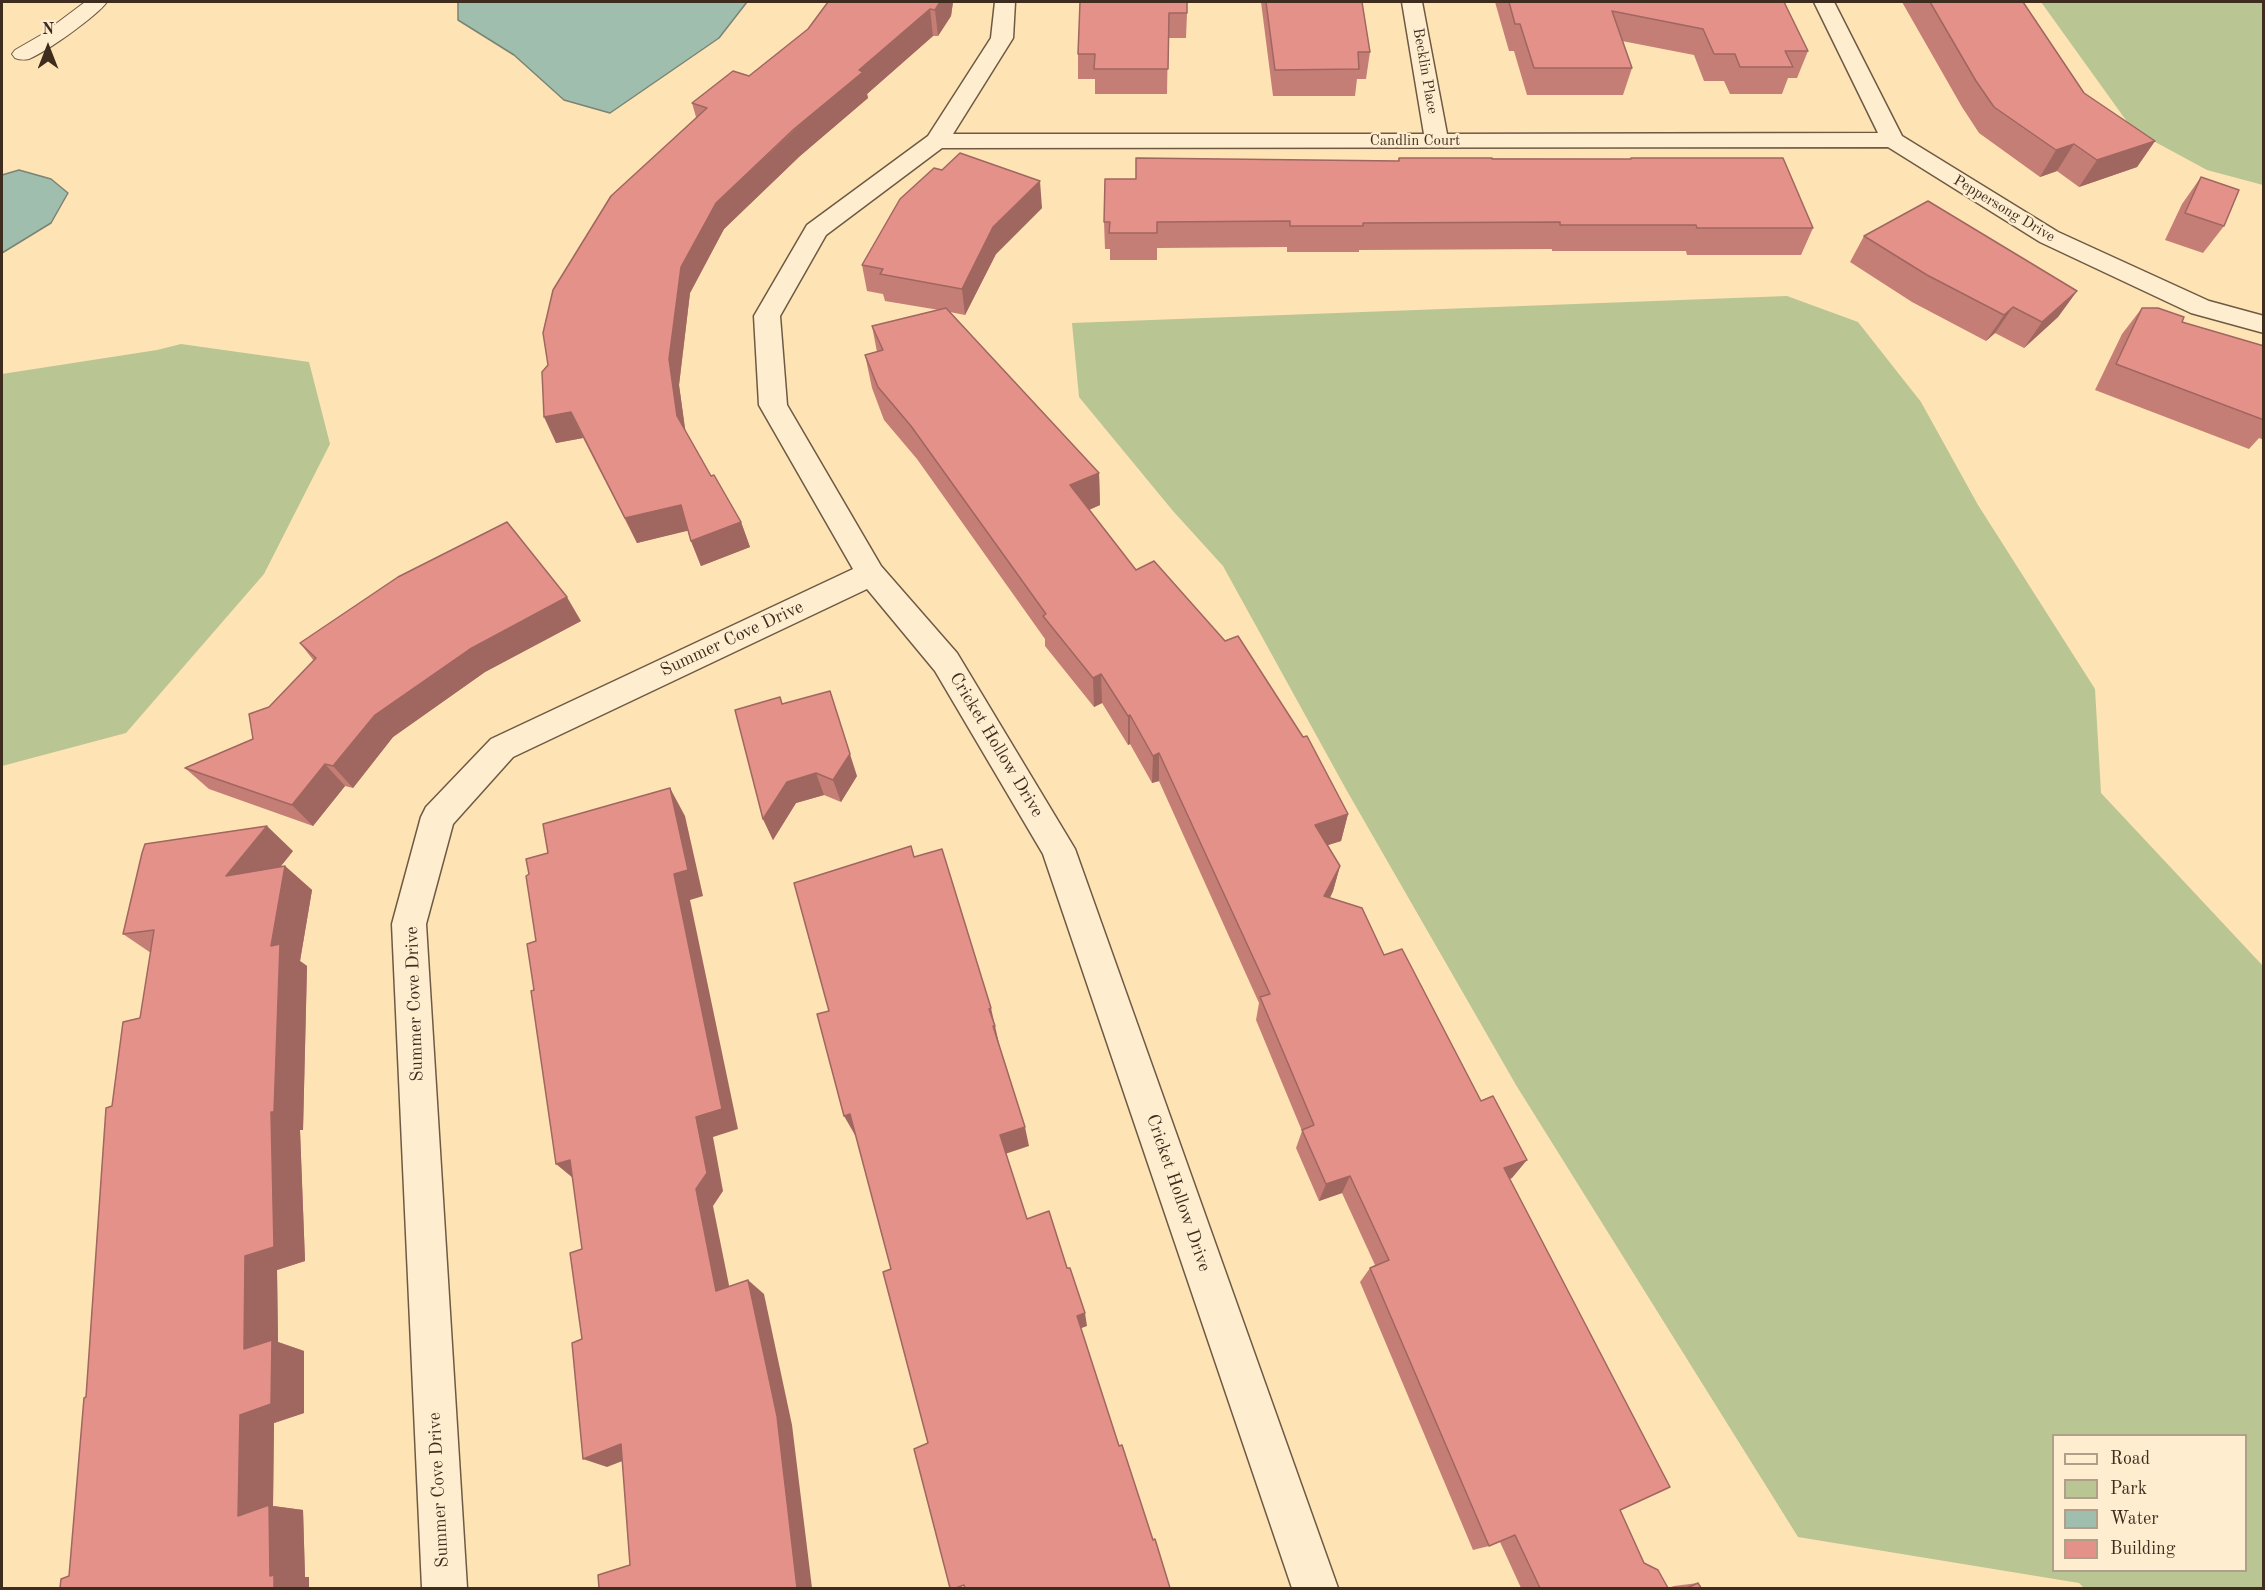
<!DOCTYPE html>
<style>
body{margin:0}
#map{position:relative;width:2265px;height:1590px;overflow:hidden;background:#fee3b5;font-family:"Old Standard TT",serif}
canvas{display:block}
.frame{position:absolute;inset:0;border:3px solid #3e2d1f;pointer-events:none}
.legend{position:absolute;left:2052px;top:1434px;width:195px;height:138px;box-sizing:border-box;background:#feedcf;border:2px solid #b1a089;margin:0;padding:8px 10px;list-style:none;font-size:18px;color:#3e2d1f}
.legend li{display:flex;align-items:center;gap:12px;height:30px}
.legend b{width:30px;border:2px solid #b1a089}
.north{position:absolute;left:18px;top:18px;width:60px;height:60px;-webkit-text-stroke:4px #feedcf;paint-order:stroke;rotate:0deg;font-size:16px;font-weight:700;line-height:24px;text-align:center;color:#3e2d1f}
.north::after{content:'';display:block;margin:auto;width:21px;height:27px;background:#3e2d1f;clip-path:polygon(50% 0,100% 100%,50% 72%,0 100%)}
</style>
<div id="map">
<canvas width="2265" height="1590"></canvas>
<div class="frame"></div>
<ul class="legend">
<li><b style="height:8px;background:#feedcf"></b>Road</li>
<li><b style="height:16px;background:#b9c593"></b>Park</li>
<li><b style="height:16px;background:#a0bead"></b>Water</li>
<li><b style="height:16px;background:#e49289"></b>Building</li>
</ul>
<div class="north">N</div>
</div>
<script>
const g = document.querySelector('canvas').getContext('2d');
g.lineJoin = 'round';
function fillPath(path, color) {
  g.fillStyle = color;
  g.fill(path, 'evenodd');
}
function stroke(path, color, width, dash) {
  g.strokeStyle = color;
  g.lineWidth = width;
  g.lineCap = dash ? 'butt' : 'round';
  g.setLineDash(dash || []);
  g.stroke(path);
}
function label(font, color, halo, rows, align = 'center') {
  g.font = font + ' "Old Standard TT",serif';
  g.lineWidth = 4.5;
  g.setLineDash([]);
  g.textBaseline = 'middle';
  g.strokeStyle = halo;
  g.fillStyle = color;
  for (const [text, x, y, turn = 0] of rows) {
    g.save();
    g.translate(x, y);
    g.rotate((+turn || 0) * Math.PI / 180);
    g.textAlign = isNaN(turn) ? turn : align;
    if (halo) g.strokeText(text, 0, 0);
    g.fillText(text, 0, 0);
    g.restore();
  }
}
fillPath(new Path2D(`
 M2041,2H2263V185L2207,170L2133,130Z
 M1787,296L1858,322L1921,402L1978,505L2095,689L2101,793L2263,966V1588H2084L2079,1583L1798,1537L1516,1085L1347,791L1223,566L1173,511L1079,397L1072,323ZM2054,1436H2246V1570H2054Z
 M181,344L309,362L330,444L264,574L126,733L2,766V374L157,350Z`), '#b9c593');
const water = new Path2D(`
 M458,2H747L719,38L610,113L564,100L514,55L458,20Z
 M19,170L51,179L68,193L51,223L2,253V175Z`);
fillPath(water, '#a0bead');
stroke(water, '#798474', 1.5);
const service = new Path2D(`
 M85,2H107C97,16 46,52 29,59C24,60 20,60 15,58L12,54L15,50L41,35Z`);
const minor = new Path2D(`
 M995,2H1015L1013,38L953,134H1424L1402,2H1422L1447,134L1878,133L1814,2H1834L1902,136L2058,232L2209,301L2264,316V333L2191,313L2040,242L1888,147L942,148L826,235L780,316L787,405L881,566L957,653L1075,849L1338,1588H1292L1043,854L935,671L867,589L513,757L453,824L426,924L467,1588H422L392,924L421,817L426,807L491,739L853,569L759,405L754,316L807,225L928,136L991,38Z`);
stroke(service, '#6e5a44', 2);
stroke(minor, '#6e5a44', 3);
fillPath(service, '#feedcf');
fillPath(minor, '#feedcf');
fillPath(new Path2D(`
 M953,2L951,16L938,36H933L867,94L868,98L800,156L724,229L690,293L679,385L685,430L711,476L741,522L750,547L701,566L691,541L688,530L637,543L583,438L556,443L548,365L696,117L692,103L749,76L808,29Z
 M1080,2L1187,13L1186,38H1168L1167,94H1095V79H1078V54Z
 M1261,2H1362L1370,52L1366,79H1357L1355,96H1273Z
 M1495,2H1784L1808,51L1797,78H1788L1782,94H1730L1724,81H1704L1694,55L1622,41L1632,68L1623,95H1527L1514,51H1509Z
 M1902,2H2023L2084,93L2155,141L2137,167L2079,187L2057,171L2040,177L1979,133L1962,107Z
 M1399,158L1630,159L1631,158L1813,228L1801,255H1687L1686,251H1552V249L1359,250V252H1287V247L1157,248V260H1110V249H1105L1104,222L1398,161Z
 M2201,177L2224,226L2203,253L2165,240L2182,204Z
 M1042,208L996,254L965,315L950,312L1099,473L1100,505L1089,510L1136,570L1348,814L1341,841L1328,845L1340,866L1333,891L1330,898L1384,955L1512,1178L1509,1179L1620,1510L1644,1563L1668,1588L1674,1586L1698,1583L1701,1588H1521L1500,1542L1489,1546L1473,1550L1360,1282L1370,1268L1375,1265L1342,1193L1319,1201L1296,1148L1302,1131L1256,1020L1259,1003L1159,781L1152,783L1130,744L1128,745L1102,703L1094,707L1045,646V639L917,459L884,420L872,388L865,355L877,352L872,326L939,310L885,301L883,294L867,291L862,265Z
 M1864,236L2077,291L2058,317L2024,348L1995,333L1986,341L1912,302L1850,262Z
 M2142,308L2182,322L2264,346V440L2259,438L2249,449L2095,390L2122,334Z
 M581,621L485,672L393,737L353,788L345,786L313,826L209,789L185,768L253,739L269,707L314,661L300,643Z
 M782,704L857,776L841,802L824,795L796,803L773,840L763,819Z
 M293,851L280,867L285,866L312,890L300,961L307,966L303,1130H300L305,1261L277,1270L278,1342L304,1351V1413L274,1423L273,1506L303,1510L305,1577H309V1588H60L69,1576L86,1397L112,1106L140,1018L151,953L123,934Z`), '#c47e76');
fillPath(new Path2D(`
 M940,2H953L951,16L938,36L935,10Z
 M930,9L933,36L867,94L868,98L800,156L724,229L690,293L679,385L687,442L677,416L669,359L681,267L716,203L859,70Z
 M2155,141L2137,167L2079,187L2097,160Z
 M2074,144L2057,171L2040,177L2056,150Z
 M1040,181L1042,208L996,254L965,315L962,289L993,227Z
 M2077,291L2058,317L2024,348L2042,322Z
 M2013,307L1995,333L1986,341L2004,315Z
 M571,412L583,438L556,443L544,417Z
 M1099,473L1100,505L1072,517L1070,485Z
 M681,505L691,530L637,543L625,518Z
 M741,522L750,547L701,566L691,541Z
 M567,597L581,621L485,672L393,737L353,788L333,766L375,715L470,649Z
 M1101,674L1102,703L1094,707L1093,678Z
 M830,691L857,776L841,802L833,780Z
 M1130,715V744L1128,745V716Z
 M1159,753V781L1152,783L1153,756Z
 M325,764L345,786L313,826L292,805Z
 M816,773L824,795L796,803L773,840L763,819L787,782Z
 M670,788L685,816L703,896L690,900L738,1129L713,1137L723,1191L713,1206L733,1305L716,1291L696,1189V1117L674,874Z
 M1348,814L1341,841L1309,851L1315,825Z
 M267,826L293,851L254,900L226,876Z
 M285,866L312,890L300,961L307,966L303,1130H300L305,1261L277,1270L278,1342L304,1351V1413L274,1423L273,1506L303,1510L305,1577H309V1588H274L270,1576L238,1516L240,1415L244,1349L245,1256L271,1112V946Z
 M1340,866L1333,891L1318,921L1324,896Z
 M991,1008L1000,1048H998L989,1009Z
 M850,1114L860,1133L855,1135L844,1116Z
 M1025,1127L1029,1146L1005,1154L1000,1135Z
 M570,1160L579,1183L556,1164Z
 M1527,1160L1512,1178L1490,1186L1504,1168Z
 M1350,1176L1342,1193L1319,1201L1326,1184Z
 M748,1280L764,1294L792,1425L812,1588H797Z
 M1085,1313L1087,1326L1079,1329L1077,1316Z
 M621,1444L643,1453L607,1467L583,1459Z`), '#a06660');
const building = new Path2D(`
 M828,2H940L935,10L930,9L859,70L863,72L794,129L716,203L681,267L669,359L677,416L711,476L714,475L741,522L691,541L681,505L625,518L571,412L544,417L542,372L548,365L543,333L553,290L611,196L707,108L692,103L733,71L749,76L808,29Z
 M1080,2H1187V13H1169L1168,69H1094L1095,54H1078Z
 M1266,2H1362L1370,52H1358L1359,69L1275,70Z
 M1509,2H1784L1808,51H1785L1793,67H1740L1735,54H1714L1703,29L1612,11L1632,68H1534L1520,24H1515Z
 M1930,2H2023L2084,93L2155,141L2097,160L2074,144L2056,150L1994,107L1976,81Z
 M960,153L1040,181L993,227L962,289L880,274L883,269L862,265L900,199L934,168L942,170Z
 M1136,158L1399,161V158H1492V159H1631V158H1783L1813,228H1697L1696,225H1560V222L1363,223V226H1290V221L1157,222V233H1109L1110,222H1104L1105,179H1136Z
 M2201,177L2239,190L2224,226L2185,213Z
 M1928,201L2077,291L2042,322L2013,307L2004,315L1927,275L1864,236Z
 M946,308L1099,473L1070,485L1136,570L1154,561L1225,641L1238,636L1303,737L1307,736L1348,814L1315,825L1340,866L1324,896L1362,908L1384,955L1402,949L1481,1101L1493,1096L1527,1160L1504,1168L1670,1487L1620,1510L1644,1563L1658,1570L1668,1588H1540L1515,1535L1489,1546L1370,1268L1389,1260L1350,1176L1326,1184L1302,1130L1314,1125L1260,997L1270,994L1159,753L1153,756L1130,715L1128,716L1101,674L1093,678L1043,616L1046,614L911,426L878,387L865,355L883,350L872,326Z
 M2142,308H2158L2184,317L2182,322L2264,346V420L2116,364Z
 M507,522L567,597L470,649L375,715L333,766L325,764L292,805L185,768L253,739L249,714L269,707L316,658L300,643L398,577Z
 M830,691L850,754L833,780L816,773L787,782L763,819L735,710L780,697L782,704Z
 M670,788L688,870L674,874L722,1109L696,1117L707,1173L696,1189L716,1291L748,1280L777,1416L797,1588H599L598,1575L630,1565L621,1444L583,1459L572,1343L582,1339L570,1253L582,1249L570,1160L556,1164L531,991L534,990L527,944L536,941L526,876L529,874L526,859L548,853L543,824Z
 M267,826L226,876L285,866L271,946L280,944L274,1112H271L274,1247L245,1256L244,1349L272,1340L271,1404L240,1415L238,1516L269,1505L270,1576L274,1575V1588H60L61,1579L69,1576L84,1398L86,1397L106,1108L112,1106L123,1022L140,1018L154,930L123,934L142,853L145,844Z
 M911,846L914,857L942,849L991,1008L989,1009L995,1026H993L1025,1127L1000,1135L1027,1219L1049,1211L1067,1268H1070L1085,1313L1077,1316L1119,1446L1122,1445L1153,1540L1155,1539L1170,1588H965L964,1585L956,1588H950L914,1449L928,1443L883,1272L891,1269L850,1114L844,1116L817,1014L829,1011L794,883Z
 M1698,1583L1701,1588H1687Z`);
fillPath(building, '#e49289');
stroke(building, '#a06660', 1.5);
label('15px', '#3e2d1f', '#feedcf', [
 ["Becklin Place",1425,71,80],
 ["Candlin Court",1415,141],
 ["Peppersong Drive",2004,209,31]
]);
label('18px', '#3e2d1f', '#feedcf', [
 ["Summer Cove Drive",732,639,-25],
 ["Cricket Hollow Drive",996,745,59],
 ["Summer Cove Drive",415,1004,-92],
 ["Cricket Hollow Drive",1178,1193,71],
 ["Summer Cove Drive",439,1490,-93]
]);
</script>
